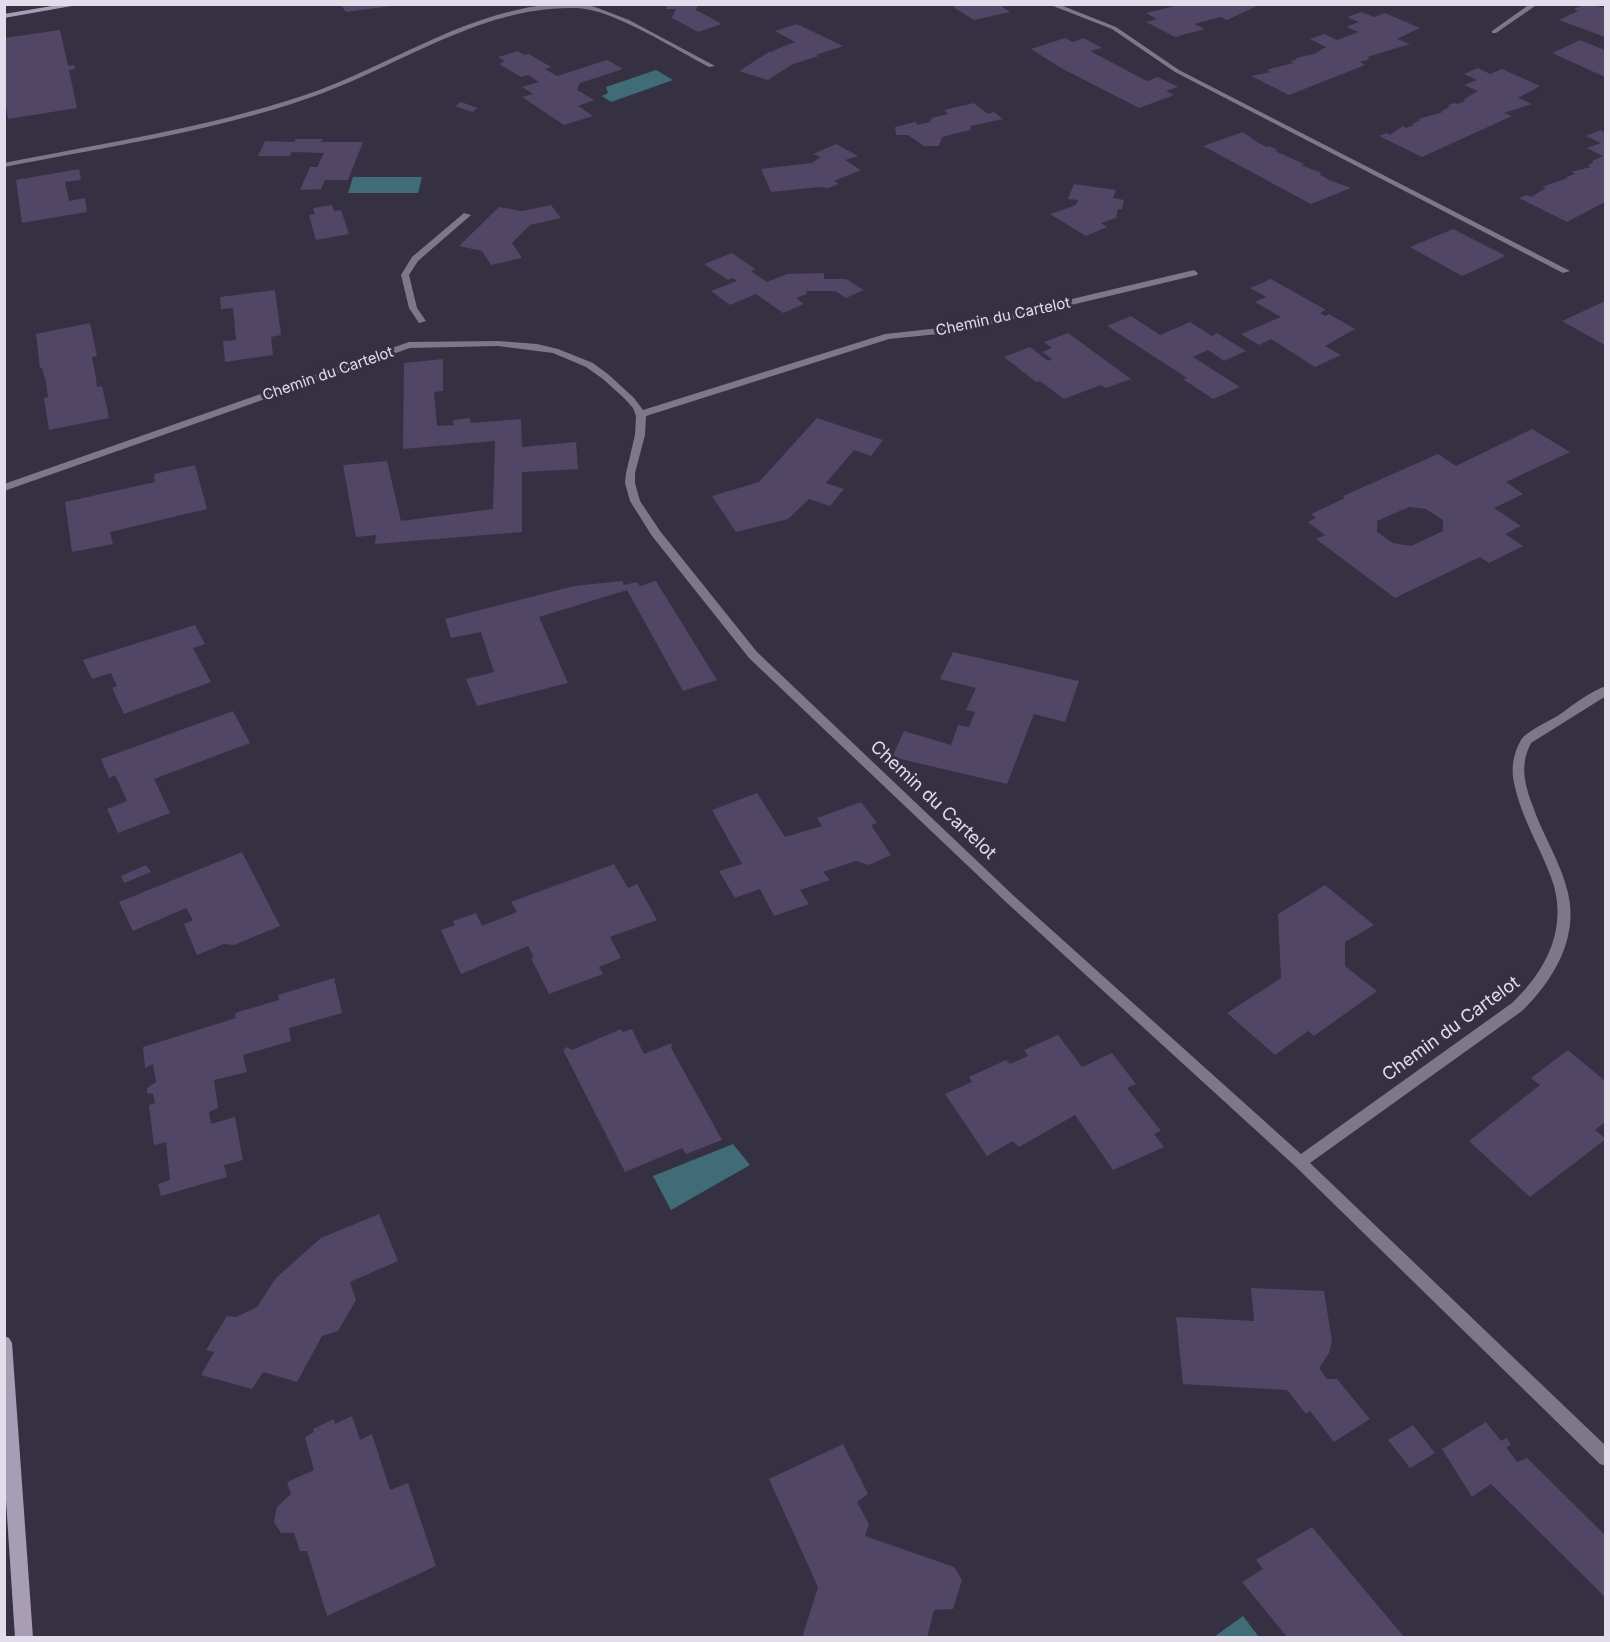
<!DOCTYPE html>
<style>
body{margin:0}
#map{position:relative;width:1610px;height:1642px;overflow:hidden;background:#363043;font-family:Inter,sans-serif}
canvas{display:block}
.frame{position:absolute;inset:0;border:6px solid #e1ddea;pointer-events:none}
</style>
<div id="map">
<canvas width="1610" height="1642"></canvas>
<div class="frame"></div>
</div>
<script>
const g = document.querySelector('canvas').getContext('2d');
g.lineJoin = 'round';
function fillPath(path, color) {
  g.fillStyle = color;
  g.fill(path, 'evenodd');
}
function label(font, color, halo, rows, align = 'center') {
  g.font = font + ' Inter,sans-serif';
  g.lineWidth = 6;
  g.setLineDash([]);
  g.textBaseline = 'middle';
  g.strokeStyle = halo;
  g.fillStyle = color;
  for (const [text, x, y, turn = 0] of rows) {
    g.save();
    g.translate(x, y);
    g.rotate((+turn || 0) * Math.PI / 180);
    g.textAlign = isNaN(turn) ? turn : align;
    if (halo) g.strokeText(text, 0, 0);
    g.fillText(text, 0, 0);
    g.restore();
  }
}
fillPath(new Path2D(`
 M656,70L673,80L611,102L602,96L608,93L606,87Z
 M353,177H422L418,193H348Z
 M733,1144L750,1165L671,1210L653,1176Z
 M1243,1616L1259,1637H1214Z`), '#406c78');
fillPath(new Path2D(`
 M340,4H391V6L346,12Z
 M668,4H698L696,10L722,24L698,32L672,18L676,9H666Z
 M953,4H1007L1002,7L1010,12L974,20L953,7L956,6Z
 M1172,4H1259V5L1227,20L1221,17L1194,24L1205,29L1175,37L1146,22L1157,19L1146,13L1175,6Z
 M1586,4L1605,8V37L1559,20L1578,11L1574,9Z
 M1361,12L1374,17L1385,13L1420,28L1397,39L1410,44L1367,57L1370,59L1360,62L1365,65L1289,95L1251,76L1271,72L1266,70L1293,63L1291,61L1297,59L1296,58L1314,54L1326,47L1310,39L1324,34L1337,40L1359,32L1346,27L1359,22L1347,17Z
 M797,24L843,46L816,55L819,56L793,64L768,80L739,71L769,52L776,51L774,50L795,42L775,31Z
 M60,30L68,66L74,65L75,69L69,70L77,108L8,119L4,93V38Z
 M1065,38L1073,42L1084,38L1102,48L1090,51L1147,81L1158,77L1178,87L1166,91L1174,95L1139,108L1061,68L1031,49Z
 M1580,40L1605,50L1604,61L1605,62V77L1552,53Z
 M518,51L524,55L529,54L551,67L545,69L557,76L607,60L623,69L580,83L577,90L594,100L578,106L593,116L564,125L522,97L533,94L522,87L539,82L528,75L521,77L499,64L505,61L498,57Z
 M1478,68L1490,74L1502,69L1540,86L1518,98L1532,104L1504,113L1512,116L1422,157L1379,136L1387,133L1390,135L1403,126L1406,128L1414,125L1412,124L1421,120L1418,119L1443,112L1441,111L1450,107L1447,106L1454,103L1457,104L1466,101L1463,100L1478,91L1464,85L1477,80L1464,74Z
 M461,102L478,108L472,112L455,106Z
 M974,103L988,114L994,112L1003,119L971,126L970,130L942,137L939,146H924L908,135H896L895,127L915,122L918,125L930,122L932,118L948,114L944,110Z
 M1600,130L1605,132V202L1567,222L1519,198L1527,195L1531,197L1546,188L1542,187L1568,178L1566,177L1575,174L1571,172L1591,167L1588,165L1594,162L1592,161L1603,156L1587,148L1601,143L1586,136Z
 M1243,132L1257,142L1267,147L1269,146L1278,150L1275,151L1304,164L1301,165L1322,173L1319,174L1329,180L1351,188L1311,204L1203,146Z
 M296,139H323L321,142H363L348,180H325L321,189L300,190L310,167H317L324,153L292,152L290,156H258L265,141L294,142Z
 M836,144L858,156L845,160L861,170L834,181L839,184L828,188L819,187L771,192L761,169L812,163L821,157L813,154Z
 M79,169L81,180L65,182L69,201L85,198L87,212L22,223L16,180Z
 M1074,184L1116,190L1113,198L1124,200L1122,209H1118L1116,218L1101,223L1107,227L1086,236L1050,214L1076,205L1078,200L1068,199Z
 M332,205L334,211L341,210L349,234L316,240L309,215L315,214L313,208Z
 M551,205L561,218L530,225L512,243L522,258L491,265L482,251L459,246L499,207L522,211Z
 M1453,229L1506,256L1462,276L1410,247Z
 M732,253L755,269L751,271L767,282L787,274L824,273V279H846L864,290L846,298L835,291H806L807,294L796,298L804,304L783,313L756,294L730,305L711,291L737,281L733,278L728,280L704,264Z
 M1271,279L1326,310L1320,313L1325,316L1329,314L1355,329L1325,346L1341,355L1315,367L1271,339L1259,345L1241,334L1281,317L1255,302L1266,297L1250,288Z
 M275,290L281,335L271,337L273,355L225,362L223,341L236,340L233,308L221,309L220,297Z
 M1605,301V345L1562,321Z
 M1131,316L1160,335L1190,322L1212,336L1217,333L1246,351L1224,361L1208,350L1193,357L1240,387L1213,399L1183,379L1187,378L1107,326Z
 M90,323L97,356L92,357L95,372L97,387L102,386L109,418L49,430L44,398L48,397L46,382L42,368H40L36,334Z
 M1068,333L1131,379L1106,388L1101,385L1064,399L1040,381L1036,382L1004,357L1030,347L1048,361L1052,359L1042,352L1052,348L1044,342Z
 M443,359V391L434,392L437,426L454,425L453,420L470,418L471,423L521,419L522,447L576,442L578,469L522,472V532L375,544L376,535L356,537L343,465L387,461L401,521L493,509L495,441L403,449L404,363Z
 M817,418L883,440L871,456L854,450L826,483L844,489L830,506L809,499L788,519L736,532L712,496L759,482Z
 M1532,429L1570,452L1506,482L1523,494L1494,508L1521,526L1505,534L1523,546L1489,563L1480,557L1395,598L1316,539L1325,535L1308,522L1316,518L1311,514L1345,498L1343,496L1438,454L1456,466ZM1409,507L1426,509L1443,520V531L1411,546L1393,543L1377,532V521Z
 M195,465L207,509L110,532L113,544L72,552L65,502L155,482L154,474Z
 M622,581L624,585L637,582L640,586L656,581L717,680L683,691L627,590L539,617L568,683L477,706L466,679L494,672L481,632L451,638L445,619L574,586Z
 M195,625L205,644L193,648L211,682L124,714L112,688L117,686L111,673L92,679L83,660Z
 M953,652L1079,681L1065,722L1034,714L1007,784L892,757L904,731L951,745L958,725L969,727L975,712L966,710L976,688L940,679Z
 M233,711L250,743L154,779L170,813L118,833L107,809L127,801L115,775L109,778L101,759Z
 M757,793L785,837L822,826L817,818L861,802L877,823L871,825L891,855L869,865L856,861L823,872L830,880L800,890L809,904L774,916L760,889L735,898L719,871L742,864L712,810Z
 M242,852L280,926L234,945L224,944L197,955L184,924L193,920L186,908L133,931L119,902Z
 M614,864L628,888L637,884L657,920L610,937L621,958L599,967L603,974L549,994L531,958L534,957L528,946L461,974L441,930L455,925L453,921L476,913L482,926L517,912L511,902Z
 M146,865L151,872L124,883L121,876Z
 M1325,885L1374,925L1345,942V966L1377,991L1314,1036L1308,1031L1275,1055L1227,1013L1281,978L1278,914Z
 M334,978L342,1013L289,1028L291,1041L243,1055L247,1072L214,1080L218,1108L209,1112L211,1124L235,1117L243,1160L224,1165L227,1177L161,1196L158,1184L170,1180L166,1142L154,1145L149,1105L155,1103L153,1094L147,1093V1088L156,1082L153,1064L145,1068L143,1047L236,1018L235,1013L279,1000L278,995Z
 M621,1029L623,1032L632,1029L644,1054L672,1043L671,1048L722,1140L686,1154L682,1148L625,1172L563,1050L567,1047L572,1050Z
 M1058,1035L1082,1067L1112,1053L1136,1084L1127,1088L1161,1131L1154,1134L1164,1147L1113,1170L1075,1115L1019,1147L1013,1141L987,1156L945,1094L972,1082L969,1077L1006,1060L1010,1064L1028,1056L1024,1050Z
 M1568,1050L1605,1081V1122L1595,1130L1606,1139L1530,1197L1469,1141L1540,1085L1531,1078Z
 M379,1214L398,1261L350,1282L356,1300L338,1331L322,1336L297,1382L263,1372L252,1389L201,1375L214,1352L206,1350L227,1316L236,1317L257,1307L276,1278L321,1238Z
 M1251,1288L1324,1291L1332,1341L1329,1353L1319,1368L1327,1379H1337L1370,1419L1334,1442L1310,1411L1306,1414L1287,1390L1183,1384L1176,1317L1254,1321Z
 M352,1416L360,1440L372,1434L390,1490L408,1483L436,1566L327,1616L307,1551H300L294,1533H281L274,1522L277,1507L291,1494L287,1482L314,1470L305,1437L314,1432L313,1429L334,1419L335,1424Z
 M1486,1422L1501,1441L1507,1438L1511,1445L1506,1447L1517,1462L1527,1458L1605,1535V1597L1491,1484L1472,1497L1442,1449Z
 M1413,1425L1435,1453L1410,1468L1388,1440Z
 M843,1444L868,1494L857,1502L869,1524L865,1536L954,1567L962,1580L953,1609L934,1610L927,1638H802L818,1587L769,1479Z
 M1312,1527L1405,1638H1288L1242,1582L1263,1569L1256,1560Z`), '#514665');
fillPath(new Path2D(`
 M582,4L595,7L629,20L715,66L709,67C676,50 613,9 577,8C481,5 397,68 309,98C211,132 106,147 4,167V163C104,143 206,128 302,96C384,69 459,15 545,5C557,4 570,4 582,4Z
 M464,213L471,215L418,261L409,275L417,308L426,321L419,323L409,308L401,275L412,257Z`), '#7d7887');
fillPath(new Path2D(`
 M1048,4H1058L1116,27L1179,70L1570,271L1563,273L1175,72L1112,29Z
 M1530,4H1538L1496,33H1492V31Z
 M1194,270L1198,273L1197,275L958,332L889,339L646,416L645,435L635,473V483L640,501L660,531L757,652L1015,897L1301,1154L1512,1003C1548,969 1569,925 1551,877C1539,845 1521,817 1514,783C1511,768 1513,754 1521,740C1527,731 1549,721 1559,715C1573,705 1589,692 1606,686V696L1531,743C1520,764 1524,782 1532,804C1542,834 1561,862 1568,893C1579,938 1553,981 1522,1011L1310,1163L1606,1446V1466L1600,1464L1295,1166L1007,903L749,658L652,536L630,501L625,483L626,473L635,435L636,416L633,408L625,399L603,379L586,367L553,353L498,346L410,348L4,491V484L409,342L498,341L537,344L558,349L593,363L609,375L634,398L643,410L885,334L958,326Z`), '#7d7887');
fillPath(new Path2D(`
 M64,4H83L4,18V14Z
 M4,1336L9,1338L12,1343L33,1638H15L4,1470Z`), '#a79eb6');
label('15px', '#e1ddea', '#363043', [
 ["Chemin du Cartelot",1003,317,-12],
 ["Chemin du Cartelot",328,374,-19]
]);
label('18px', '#e1ddea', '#363043', [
 ["Chemin du Cartelot",933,800,43],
 ["Chemin du Cartelot",1451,1029,-36]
]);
</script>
